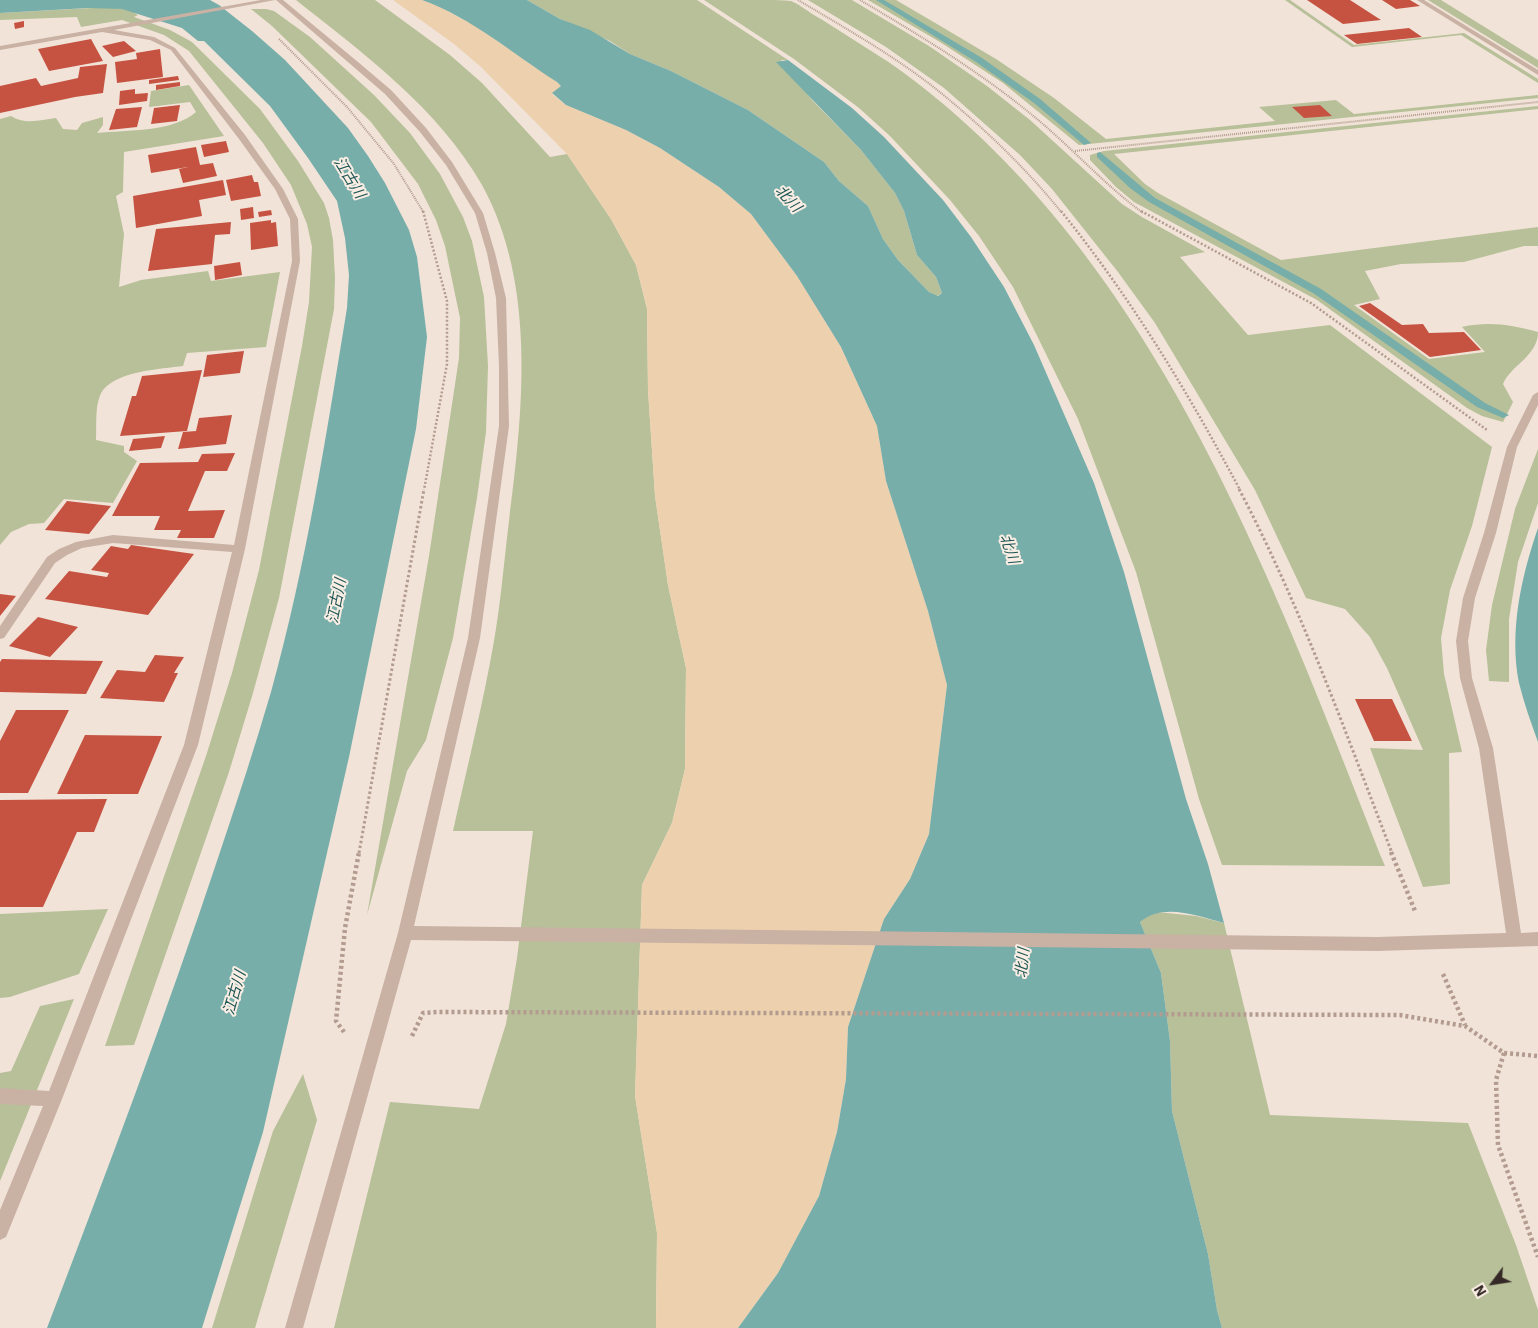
<!DOCTYPE html>
<meta charset="utf-8">
<style>
body{margin:0}
#map{position:relative;width:1538px;height:1328px;overflow:hidden;background:#f1e3d8;font-family:"IBM Plex Sans",sans-serif}
canvas{display:block}
.north{position:absolute;left:1468px;top:1258px;width:50px;height:50px;-webkit-text-stroke:4px #f9ede4;paint-order:stroke;rotate:239deg;font-size:14px;font-weight:700;line-height:20px;text-align:center;color:#342926}
.north::after{content:'';display:block;margin:auto;width:18px;height:22px;background:#342926;clip-path:polygon(50% 0,100% 100%,50% 72%,0 100%)}
</style>
<div id="map">
<canvas width="1538" height="1328"></canvas>
<div class="north">N</div>
</div>
<script>
const g = document.querySelector('canvas').getContext('2d');
g.lineJoin = 'round';
function fillPath(path, color) {
  g.fillStyle = color;
  g.fill(path, 'evenodd');
}
function stroke(path, color, width, dash) {
  g.strokeStyle = color;
  g.lineWidth = width;
  g.lineCap = dash ? 'butt' : 'round';
  g.setLineDash(dash || []);
  g.stroke(path);
}
function label(font, color, halo, rows, align = 'center') {
  g.font = font + ' "IBM Plex Sans","Noto Sans JP",sans-serif';
  g.lineWidth = 4;
  g.setLineDash([]);
  g.textBaseline = 'middle';
  g.strokeStyle = halo;
  g.fillStyle = color;
  for (const [text, x, y, turn = 0] of rows) {
    g.save();
    g.translate(x, y);
    g.rotate((+turn || 0) * Math.PI / 180);
    g.textAlign = isNaN(turn) ? turn : align;
    if (halo) g.strokeText(text, 0, 0);
    g.fillText(text, 0, 0);
    g.restore();
  }
}
fillPath(new Path2D(`
 M296,0H375L450,55L482,83L550,157L567,154L611,219L636,265L647,309L648,390L655,496L668,585L686,668L685,769L672,823L642,885L635,1096L657,1233L656,1328H334L390,1102L479,1109L506,1024L517,958L533,831H453C467,768 483,704 494,641C501,601 504,561 509,521C523,412 537,285 482,185C438,108 364,54 296,0Z
 M527,0H697L788,60H781L812,100L861,150L895,193L904,211L917,255L936,277L942,293L937,296L929,292L898,260L883,239L868,206L839,181L824,162L748,110L671,71L630,54L610,41L560,19Z
 M704,0C725,0 746,0 768,0C775,0 784,0 791,1C801,5 811,14 821,19C844,34 867,48 890,63C1154,249 1271,578 1385,866L1222,865L1199,799L1136,572L1078,419L1013,287L979,236L950,200L890,136L859,108L794,59Z
 M808,0H852L929,46L987,86L1030,120L1122,204L1142,217L1205,252L1180,257L1248,335L1330,325L1492,447L1472,526L1450,590L1441,638L1444,674L1462,752L1449,753L1450,884L1423,887L1370,748L1423,750L1387,668L1370,637L1345,609L1306,598L1255,490L1155,323L1118,272L1052,189L1020,155L944,88L886,47Z
 M868,0H896L937,24L996,59L1054,98L1106,139L1275,121L1259,107L1336,100L1354,114L1538,95V98L1079,145L1003,83L940,42Z
 M1285,0H1290L1354,45L1464,33L1538,79V83L1461,35L1352,47Z
 M1428,0H1441L1538,60V68Z
 M110,7L130,10L138,15L134,17L170,30L192,42L260,109L298,161L324,203L329,218L333,240L335,278L334,309L279,598L253,693L229,772L134,1045L105,1046L206,756L232,673L259,570L302,346L309,302L312,247L307,224L291,185L263,143L189,51L164,35L122,20L81,27L77,17L0,20V13Z
 M251,9H266L274,11L310,37L374,95L410,133L440,174L463,217L472,241L484,297L488,366L486,432L477,498L453,638L426,740L407,771L367,915L429,556L459,358L460,318L445,246L436,220L418,184L371,122L272,26Z
 M189,85L224,136L124,152L123,192L116,196L124,234L119,287L141,280L208,271L211,281L280,272L266,347L187,353L183,366C161,369 118,371 103,390C94,403 97,425 96,440L124,446V452L137,461L113,503L64,499L44,523L29,524L11,532L0,545V119L11,116C24,125 41,120 56,118L63,129L77,130L82,123L103,117V125L97,133C127,130 174,132 196,112L190,102L149,107L151,91Z
 M1538,106V109L1114,154L1145,184L1158,193L1281,260L1538,227V246H1524L1464,262L1401,264L1365,271L1380,299L1354,305L1429,359L1485,352L1462,327C1489,321 1512,325 1538,332C1538,356 1511,365 1503,384L1513,402L1503,422L1482,416L1467,408L1317,300L1134,202L1116,187L1090,160V155L1104,151Z
 M1538,449V503L1518,562L1509,619V682L1489,681L1486,650L1492,605L1515,509Z
 M108,909L79,974L10,997L0,998V914Z
 M1157,912L1196,916L1224,923L1270,1115L1468,1123L1516,1245L1538,1310V1328H1222L1217,1310L1208,1254L1172,1111L1170,1041L1161,973L1140,922L1148,915Z
 M74,999L0,1181V1073L11,1071L40,1006Z
 M303,1074L317,1120L255,1328H212L273,1131Z`), '#b7c098');
fillPath(new Path2D(`
 M393,0H422L436,5L474,25L557,82L561,86L552,94L566,105L626,130L660,148L719,187L751,214L797,276L841,347L877,426L886,481L928,611L947,685L929,834L910,879L884,919L848,1027L846,1079L837,1132L819,1196L778,1273L738,1328H656L657,1233L635,1096L642,885L672,823L685,769L686,668L668,585L655,496L648,390L647,308L636,265L611,219L567,154L481,67L454,44Z`), '#edd1ae');
fillPath(new Path2D(`
 M0,0H210L219,5L252,31L285,60L348,128L368,156L385,183L409,230L417,257L427,337L416,429L349,757L263,1132L202,1328H47C107,1171 166,1015 219,855C237,801 255,747 271,692C306,566 326,437 347,308L349,275L345,238L337,201L308,158L270,106L204,41H198L182,28L122,9L88,8L0,13Z
 M422,0H527L560,19L590,30L630,54L671,71L748,110L824,162L839,181L868,206L883,239L898,260L929,292L938,296L942,293L936,277L917,255L904,211L895,193L861,150L776,62L788,60L852,108L884,137L943,200L971,237L1004,287L1034,345L1094,483L1124,572L1186,799L1208,864L1224,923C1198,916 1163,902 1140,922L1161,973L1170,1041L1172,1111L1208,1254L1217,1310L1222,1328H738L778,1273L819,1196L837,1132L846,1079L848,1027L884,919L910,879L929,834L947,685L928,611L886,481L877,426L841,347L797,276L751,214L719,187L660,148L626,130L566,105L552,93L561,86L557,82C513,54 472,18 422,0Z
 M1538,528V742C1531,723 1524,703 1519,683C1509,632 1521,577 1538,528Z`), '#77aeaa');
fillPath(new Path2D(`
 M876,0H884L982,58L1040,99L1091,143L1084,145L1034,103L976,62Z
 M1100,152L1155,198L1321,289L1485,403L1509,415L1503,418L1477,407L1313,293L1149,202L1130,188L1097,157V153Z`), '#77aeaa');
fillPath(new Path2D(`
 M1307,0H1350L1381,20L1343,24Z
 M1382,0H1410L1420,6L1396,9Z
 M24,21V27L15,29L14,23Z
 M1409,28L1422,37L1357,44L1344,35Z
 M91,39L103,61L49,71L38,49Z
 M124,41L136,51L113,57L102,46Z
 M160,49L163,77L117,83L115,62L137,59L136,53Z
 M107,64L103,93L75,97L0,113V86L36,78L41,86L78,78L80,67Z
 M178,76L179,80L149,84V80Z
 M180,82V86L156,90V85Z
 M135,89V94L148,93L147,101L119,105L120,91Z
 M180,105L177,121L151,124L154,108Z
 M1320,105L1332,116L1304,118L1292,107Z
 M142,107L137,127L109,130L116,109Z
 M226,141L229,152L204,157L201,145Z
 M196,147L200,165L213,163L217,176L183,183L179,169L188,167L151,173L148,155Z
 M252,175L254,182H258L261,196L231,201L226,180Z
 M223,180L226,195L199,200L202,216L136,228L133,196Z
 M253,207L254,218L241,220L240,209Z
 M271,210L272,215L259,217L258,212Z
 M271,220V223L276,222L278,246L251,250L250,223Z
 M231,222L230,234L215,235L212,264L148,271L156,229Z
 M240,262L242,275L215,280L214,266Z
 M1370,303L1402,325L1423,324L1429,333L1464,332L1481,350L1430,357L1359,306Z
 M244,351L240,373L203,377L207,355Z
 M202,370L187,431L120,436L132,396H136L142,376Z
 M232,415L226,444L178,449L183,432L196,431L199,418Z
 M165,436L161,448L129,451L133,439Z
 M235,453L227,471H205L188,511L225,510L214,538H177L181,530H154L160,516H112L140,463L198,462L202,454Z
 M67,501L111,506L89,534L45,530Z
 M131,545L194,554L148,615L45,599L69,571L107,577L109,573L91,570L111,546L128,549Z
 M0,594L16,596L0,616Z
 M38,617L78,627L50,657L9,646Z
 M155,655L184,657L174,673H178L164,702L100,698L117,670L145,672Z
 M2,659L103,661L86,694L0,692V662Z
 M1355,699H1392L1412,741H1374Z
 M16,710H69L28,793H0V741Z
 M85,735L162,736L138,794H57Z
 M107,799L94,832H77L43,907H0V800Z`), '#c65341');
stroke(new Path2D(`
 M798,0C845,28 893,55 936,89C982,126 1025,167 1062,213
 M860,0C921,36 982,73 1037,119C1073,149 1105,185 1143,213
 M279,39L347,107L394,164L424,213
 M1075,151L1538,102`), '#b49b8f', 2, [1, 1]);
stroke(new Path2D(`
 M423,211L447,301V364L424,490
 M1061,211C1131,298 1188,392 1240,490
 M1141,211L1311,303L1487,430`), '#b49b8f', 2.5, [2, 2]);
stroke(new Path2D(`
 M1239,489C1300,605 1345,731 1392,853
 M359,853L424,489`), '#b49b8f', 3, [2.5, 2.5]);
stroke(new Path2D(`
 M1391,852L1415,911
 M1443,974L1465,1025
 M344,1032L336,1021L345,928L359,852
 M412,1036L423,1013L438,1012L1400,1015L1465,1026L1504,1053L1538,1056
 M1504,1053L1496,1080L1498,1145L1538,1257`), '#b49b8f', 4.5, [3, 3]);
fillPath(new Path2D(`
 M261,0H275L114,30L154,37L175,48L245,135L283,189L298,219L300,261L245,549L198,745L62,1099L6,1237L0,1240V1210L43,1106L0,1104V1088L49,1091L184,745L232,552L113,543L82,548L67,555L55,563L4,638L0,639V626L47,557L59,549L76,542L113,535L234,545L292,261L290,219L275,189L239,139L171,50L150,40L102,32L0,50V46Z
 M276,0H283L358,62L391,90L426,128L452,162L483,213L495,253L506,298L509,426L480,638L414,926L1377,937L1506,933L1479,748L1460,678L1456,641L1463,598L1484,533L1507,447L1533,395L1538,392V405L1517,447L1496,533L1475,598L1468,641L1472,678L1493,748L1521,933L1538,932V946L1377,951L411,940L303,1328H285L398,933L468,638L499,426V366L496,298L487,253L475,213L446,165L420,132L385,94Z
 M1417,0H1424L1538,70V75Z`), '#c9b1a4');
label('italic 15px', '#1c5553', '#f9ede4', [
 ["江古川",349,178,58],
 ["北川",788,199,47],
 ["北川",1009,549,71],
 ["江古川",337,601,-79],
 ["北川",1023,963,-84],
 ["江古川",235,993,-74]
]);
</script>
